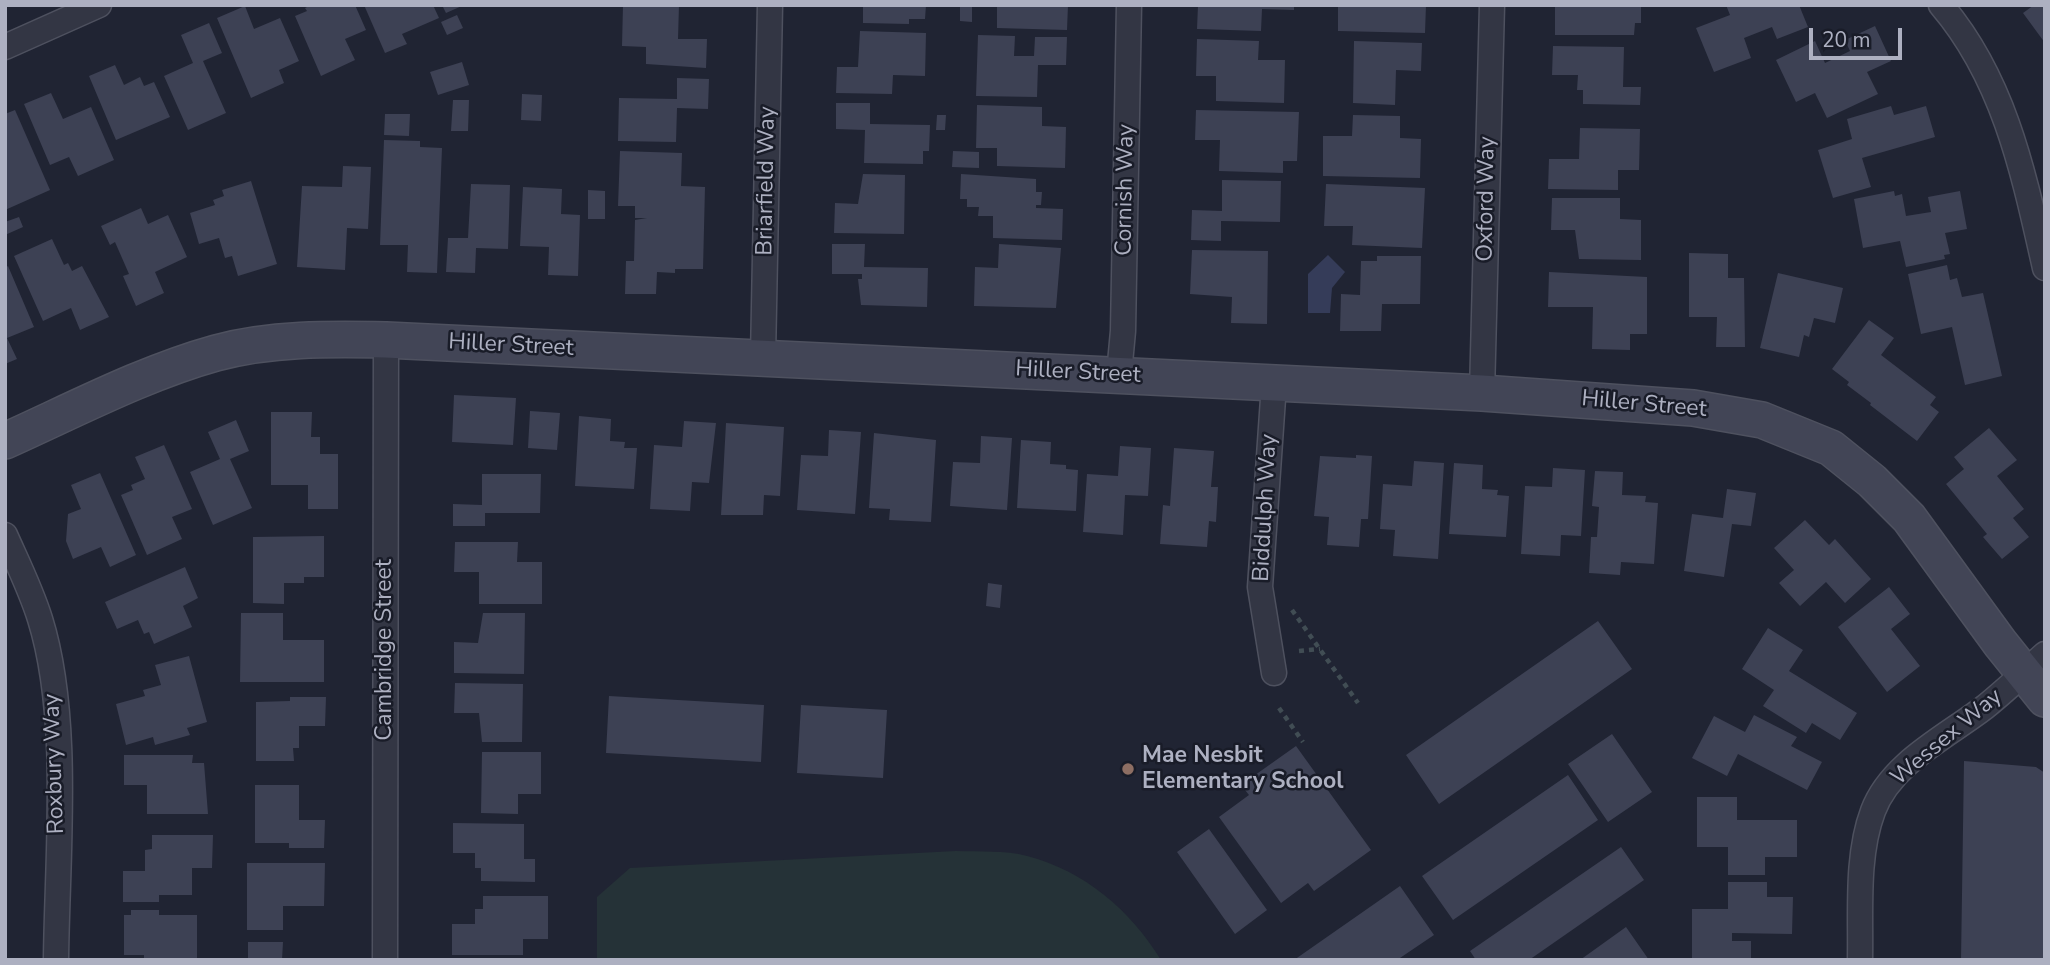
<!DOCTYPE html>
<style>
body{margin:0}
#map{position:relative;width:2050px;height:965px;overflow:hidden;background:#202433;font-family:"Nunito Sans",sans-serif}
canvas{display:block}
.frame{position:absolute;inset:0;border:7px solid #adb0c1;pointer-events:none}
.scale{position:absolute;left:1809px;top:28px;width:93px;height:32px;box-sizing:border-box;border:4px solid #adb0c1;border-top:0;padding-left:9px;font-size:21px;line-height:24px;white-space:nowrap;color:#adb0c1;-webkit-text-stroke:5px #191c28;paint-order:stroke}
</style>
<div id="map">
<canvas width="2050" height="965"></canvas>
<div class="frame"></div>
<div class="scale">20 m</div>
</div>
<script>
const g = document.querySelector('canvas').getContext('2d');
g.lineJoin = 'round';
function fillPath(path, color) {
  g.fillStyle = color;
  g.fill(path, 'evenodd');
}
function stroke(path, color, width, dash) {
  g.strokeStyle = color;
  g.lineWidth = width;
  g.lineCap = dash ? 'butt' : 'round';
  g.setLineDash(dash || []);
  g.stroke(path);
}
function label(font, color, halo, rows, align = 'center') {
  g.font = font + ' "Nunito Sans",sans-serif';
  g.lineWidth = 5;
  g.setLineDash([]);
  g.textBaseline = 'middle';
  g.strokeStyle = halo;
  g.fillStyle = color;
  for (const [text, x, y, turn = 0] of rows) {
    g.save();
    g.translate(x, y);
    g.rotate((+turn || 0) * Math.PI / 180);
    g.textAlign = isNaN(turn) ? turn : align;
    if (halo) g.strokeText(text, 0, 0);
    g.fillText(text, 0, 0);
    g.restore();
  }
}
fillPath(new Path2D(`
 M956,851C978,852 1005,850 1027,856C1085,871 1130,910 1161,960H597V897L630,868Z`), '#253237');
fillPath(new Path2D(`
 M1328,255L1345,272L1332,288L1330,313H1308V274Z`), '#353c59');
fillPath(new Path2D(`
 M311,5H355L366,30L345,39L355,60L321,76L295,16L307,11L305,8Z
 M364,5H433L439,18L402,34L407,44L385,53Z
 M442,5H464L446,13Z
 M623,5H679L678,39H707L706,68L646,64V47L622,46Z
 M863,5H926L925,19H909V24L863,23Z
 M997,5H1068L1067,30L997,28Z
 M1198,5H1294V10L1262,9L1261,31L1197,29Z
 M1338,5H1426L1425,33L1338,31Z
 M1570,5H1641V23H1635L1634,35H1555V7Z
 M1726,5H1799L1808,27L1777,39L1772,27L1744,38L1751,58L1714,72L1696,28L1730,15Z
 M2034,5H2045V43L2023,13Z
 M245,6L254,29L280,18L299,61L279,70L284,83L251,98L217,18Z
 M960,7H972V22L960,21Z
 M457,15L463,28L447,35L441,22Z
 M209,23L222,53L203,61L226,113L188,130L164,76L193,63L181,35Z
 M1875,26L1891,61L1867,72L1878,94L1827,118L1815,93L1796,102L1776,60L1815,41L1825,63L1850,51L1845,40Z
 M860,31L926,33L925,76L893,75L892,94L836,93L837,67H858Z
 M978,35L1015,36L1014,56H1034L1035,37H1067L1066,65H1038L1037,97L976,96Z
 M1197,39L1259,41L1258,60H1285L1284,103L1216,101V76H1196Z
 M1354,41L1422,43L1421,71L1396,70L1395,105L1353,103Z
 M1553,46L1624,47L1623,87H1641L1640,105L1583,104V90H1577L1578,75H1552Z
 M462,62L469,85L438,95L430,72Z
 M115,65L124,85L140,77L144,86L154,82L170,117L116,140L89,76Z
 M677,78L709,79L708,109L677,108L676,142L618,141L619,98L677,99Z
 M51,93L63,119L91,107L114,160L78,176L69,157L50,165L24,104Z
 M522,94L542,95L541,121L521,120Z
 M453,100H469L468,131H451Z
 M836,103H870V124L930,125L929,151H923V164L864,163L865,130L836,129Z
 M977,105L1042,107V126L1066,127L1065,168L997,166V148H976Z
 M1891,106L1894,115L1926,106L1935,137L1862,158L1871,187L1833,198L1818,150L1852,139L1847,119Z
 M15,110L50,190L5,210V114Z
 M1196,110L1299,112L1297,161H1283V173L1219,171L1220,140H1195Z
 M385,114H410L409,136L384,135Z
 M937,115H946L945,130H936Z
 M1353,115L1400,116V138L1421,139L1420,178L1323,176V136H1352Z
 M1580,128L1640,129L1639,170H1618V190L1548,189L1549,159H1579Z
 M384,140L420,141V147L442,148L437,273L407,272L408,245H380Z
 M620,151L682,153L681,186L705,187L703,269H675V273L657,272L656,294H625L626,261H634L635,220L647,218H635V206H618Z
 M953,151L979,152V168L952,167Z
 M343,166L371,167L368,229L347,228L345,270L297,267L302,186L342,187Z
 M863,174L905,175L904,234L834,233L835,203L858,204Z
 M961,174L1036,179V192H1042L1041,205H1036V208L1063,209L1062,240L993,238V216H978L979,207H967V199H960Z
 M1222,180L1281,181L1280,222L1221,221V241L1191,240L1192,210L1222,211Z
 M251,181L277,264L238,276L232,256L225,258L219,238L199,244L190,213L215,205L213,200L224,196L222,190Z
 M471,184L510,185L508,249L476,248L475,273L446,272L448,238H468Z
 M1326,184L1425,188L1422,248L1352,245L1353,226H1324Z
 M523,187L562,189L561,214L580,215L578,276L548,275L549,247L520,246Z
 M588,190L605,191V219H588Z
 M1894,191L1895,196L1902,194L1906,216L1931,212L1928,197L1960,191L1967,229L1945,233L1950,254L1944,255L1945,259L1906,267L1900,241L1863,248L1854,199Z
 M1552,198H1620V219L1641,220V260L1579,259L1575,230H1551Z
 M141,208L148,224L168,215L187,257L155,272L164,293L136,306L123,276L129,274L115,242L110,245L101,226Z
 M19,217L23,227L5,235V222Z
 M52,239L64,265L68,263L72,271L82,266L109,317L80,330L71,308L43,321L14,256Z
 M832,244H865L864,267L928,268L927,307L861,305L858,279H862V274H832Z
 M999,244L1061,248L1056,308L974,306L975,267L998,268Z
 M1192,250L1268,251L1267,324L1231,323L1232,297L1190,294Z
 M1689,253L1728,254V278H1744L1745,347H1716L1717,317H1689Z
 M1377,256H1421L1420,304H1382L1381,331H1340L1341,294L1360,295L1361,261H1377Z
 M1947,265L1950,280L1957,278L1962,297L1983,293L2002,376L1965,385L1952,327L1921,334L1908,274Z
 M8,266L34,327L7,338L17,359L5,364V268Z
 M1549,272L1647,277V334H1630V350L1592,349L1593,307H1548Z
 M1778,273L1843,288L1835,323L1814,318L1809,337L1804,335L1799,357L1760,348Z
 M1869,320L1894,338L1881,355L1936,397L1930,405L1939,412L1917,441L1870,405L1871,403L1847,385L1849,382L1832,369Z
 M454,395L516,398L513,445L452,442Z
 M530,411L560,413L557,450L528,448Z
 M271,412H312L311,437H320V454H338V509H308V485H271Z
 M579,416L611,419L610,441L625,442L624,448H637L634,489L575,486Z
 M236,420L249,451L230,459L252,508L213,525L190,472L220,459L208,432Z
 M684,421L716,423L709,483L692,482L690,511L650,509L654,445L682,447Z
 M726,423L784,427L780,496L764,495L763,515H721Z
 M1989,428L2017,460L1997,476L2024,509L2013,518L2029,537L2002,559L1983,537L1987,534L1946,484L1964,469L1954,457Z
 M829,430L861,432L855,514L797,510L801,455L828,456Z
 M874,433L936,440L931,522L889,520L890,509L869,508Z
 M981,436L1012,438L1007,510L950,506L953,462L980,463Z
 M1021,440L1051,442L1050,464L1066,465V469L1078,470L1076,511L1017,508Z
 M164,445L192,509L172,517L182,539L147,555L121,495L133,490L131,485L145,479L135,457Z
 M1120,446L1151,448L1148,496L1125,495L1123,535L1083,532L1087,474L1118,476Z
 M1174,448L1214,451L1211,487H1218L1216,522L1209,521L1207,547L1160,544L1163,505L1170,506Z
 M1356,455L1372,456L1368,519H1361L1359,547L1327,545L1329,517L1314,516L1320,456L1356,458Z
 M1414,461L1444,463L1438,559L1393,556L1395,530L1380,529L1383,484L1412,486Z
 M1454,463L1483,465L1482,489L1498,490L1497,495L1509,496L1506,537L1449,534Z
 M1553,468L1585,470L1581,536L1561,535L1560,556L1521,554L1525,486L1552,487Z
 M1595,471L1623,472L1622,495L1646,496L1645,502L1658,503L1654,564L1621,562L1620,575L1589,573L1591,537H1597L1599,507L1592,506Z
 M100,473L136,555L110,567L101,547L73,559L66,541L68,514L81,509L71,485Z
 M482,474H541L540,513H485V526H453V504L482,505Z
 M1727,489L1756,493L1751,526L1732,524L1724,577L1684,571L1692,514L1723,518Z
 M1805,520L1829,545L1835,539L1871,579L1845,603L1826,582L1800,606L1779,583L1794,570L1774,548Z
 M324,536V577H304V583H284V604L253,603V537Z
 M455,542H518L517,562H542V604H479V572H454Z
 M185,567L198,598L183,606L192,627L154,644L149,632L144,634L138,620L117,629L105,602Z
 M988,583L1002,585L1000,608L986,606Z
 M1889,587L1910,614L1891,629L1920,666L1887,692L1838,627Z
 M241,613H283V640H324V682H240Z
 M483,613H525L524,674L454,673V642L478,643Z
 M1598,621L1632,669L1439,804L1406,755Z
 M1768,628L1803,650L1789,671L1857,713L1840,740L1812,723L1806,733L1763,706L1774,690L1742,669Z
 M189,656L207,722L187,728L190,735L155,745L153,737L126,745L116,704L145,696L143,690L161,685L155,665Z
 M455,683L523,684L522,742H482L479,713H454Z
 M609,696L764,705L761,762L606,753Z
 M290,697H326L325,726H299V748H293L294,761H256V702L290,701Z
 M801,705L887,710L883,778L797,773Z
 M1754,715L1797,737L1791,746L1822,762L1807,790L1738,754L1727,776L1692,758L1714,716L1745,732Z
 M1612,734L1652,792L1608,822L1568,764Z
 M1296,746L1371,850L1314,891L1308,883L1281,903L1219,817L1249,795L1241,785Z
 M482,752H541V794H518V814L481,813Z
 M124,755H193L192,763H204L208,814H147V785H124Z
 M1964,761L2036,767L2045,773V960H1961Z
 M1568,775L1598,820L1453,920L1422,876Z
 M255,785H299V820H325L324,848H289V843H255Z
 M1697,797H1737V820H1797V857H1765V875H1728V847H1697Z
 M453,823L524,824V859H535V882L481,881V868H475V853H453Z
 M1209,829L1267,910L1235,934L1177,852Z
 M152,835H213L212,868H192V895H159V902H123V871H145V850L152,849Z
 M1621,847L1644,880L1529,960H1476L1470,951Z
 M247,863H325L324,906H283V930H247Z
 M1728,882H1767V897H1793L1792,934L1732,933V941H1751V959L1692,958V909H1728Z
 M1400,886L1434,935L1397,960H1294Z
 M483,896H548V939H523V955H452V924H475V909H483Z
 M131,910H159V915H197V960H144V955H124V915H131Z
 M1626,927L1649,960H1580Z
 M248,942H283L282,960H248Z`), '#3d4154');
const street = new Path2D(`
 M1941,5C2005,80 2024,175 2045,268
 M5,47L99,5
 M763,357L770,5
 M1119,374L1123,331L1129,5
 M1274,384L1260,587L1274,673
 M1482,393L1492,5
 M5,535C17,562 31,590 40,619C71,718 57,856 56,960
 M385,960L386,340
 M1860,960C1861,912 1856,856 1873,811C1891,763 1946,737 1985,707C2006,690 2025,672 2045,654`);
const secondary = new Path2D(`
 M5,441C74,410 144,373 216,353C271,338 329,339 386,340L1482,393L1693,408L1762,420L1831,448L1872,481L1909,518L2000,643L2045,699`);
stroke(street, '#4e515f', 27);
stroke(secondary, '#4e515f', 38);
stroke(new Path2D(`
 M1292,610L1358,703
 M1299,651L1320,649
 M1279,708L1303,742`), '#414d54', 4.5, [5, 5]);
stroke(street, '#333644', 24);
stroke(secondary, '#424556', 35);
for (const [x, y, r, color] of [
 [1128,769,7,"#8d6e63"]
]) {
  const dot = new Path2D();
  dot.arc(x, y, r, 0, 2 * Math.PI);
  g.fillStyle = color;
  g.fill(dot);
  stroke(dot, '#191c28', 2.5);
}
label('23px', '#adb0c1', '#191c28', [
 ["Briarfield Way",767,181,-89],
 ["Cornish Way",1126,190,-89],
 ["Oxford Way",1487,199,-89],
 ["Hiller Street",511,346,3],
 ["Hiller Street",1078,373,3],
 ["Hiller Street",1644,405,5],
 ["Biddulph Way",1266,508,-87],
 ["Cambridge Street",385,650,-90],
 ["Wessex Way",1947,738,-40],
 ["Roxbury Way",55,764,-92]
]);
label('bold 23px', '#adb0c1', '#191c28', [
 ["Mae Nesbit",1142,756],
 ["Elementary School",1142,782]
], 'left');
</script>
